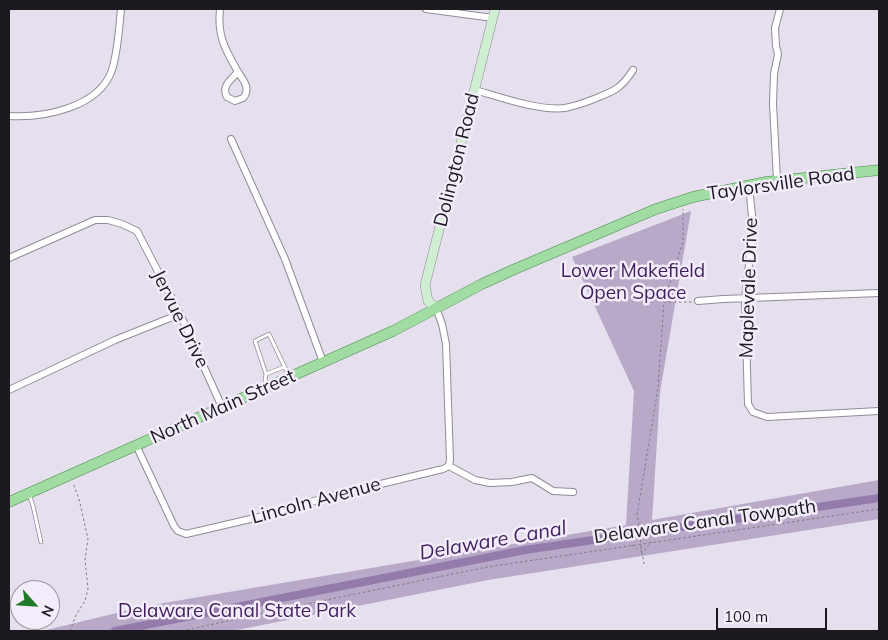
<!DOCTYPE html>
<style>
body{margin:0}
#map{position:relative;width:888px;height:640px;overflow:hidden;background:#e6dfed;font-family:Mulish,sans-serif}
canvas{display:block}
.frame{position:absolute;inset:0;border:10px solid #1c1a1e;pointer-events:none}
.north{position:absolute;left:10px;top:580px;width:50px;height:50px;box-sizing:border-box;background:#f3ecfa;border:1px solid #9d98a2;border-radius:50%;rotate:116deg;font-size:14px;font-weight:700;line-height:20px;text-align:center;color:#1c1a1e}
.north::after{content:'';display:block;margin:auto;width:18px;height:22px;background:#207928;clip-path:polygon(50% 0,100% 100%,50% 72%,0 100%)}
.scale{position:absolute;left:716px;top:608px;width:111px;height:22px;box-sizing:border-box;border:2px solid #1c1a1e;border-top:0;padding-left:6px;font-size:15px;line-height:18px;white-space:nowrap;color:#1c1a1e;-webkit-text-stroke:4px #f3ecfa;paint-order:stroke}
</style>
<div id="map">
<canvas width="888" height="640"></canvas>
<div class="frame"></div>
<div class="north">N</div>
<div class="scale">100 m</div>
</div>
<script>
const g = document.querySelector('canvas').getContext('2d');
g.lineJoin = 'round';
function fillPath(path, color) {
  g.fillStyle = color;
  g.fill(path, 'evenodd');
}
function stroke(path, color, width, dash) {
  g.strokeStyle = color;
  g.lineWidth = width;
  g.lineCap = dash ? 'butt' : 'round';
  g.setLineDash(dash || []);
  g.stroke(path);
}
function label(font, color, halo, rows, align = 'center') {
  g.font = font + ' Mulish,sans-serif';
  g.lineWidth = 5;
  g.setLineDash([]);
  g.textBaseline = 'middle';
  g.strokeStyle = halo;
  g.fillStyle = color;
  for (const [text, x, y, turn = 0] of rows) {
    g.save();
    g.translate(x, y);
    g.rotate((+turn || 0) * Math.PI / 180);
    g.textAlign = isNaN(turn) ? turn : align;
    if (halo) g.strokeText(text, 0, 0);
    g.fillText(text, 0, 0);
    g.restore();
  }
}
fillPath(new Path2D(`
 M691,211L660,392L652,520L879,480V519L488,580L232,631H42L146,606L626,525L634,391L572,257Z`), '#b8a9c8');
stroke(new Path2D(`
 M115,631L525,550L879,498`), '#937bab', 8);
const lane = new Path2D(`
 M266,374L284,367
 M267,385L265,380L266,374L255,341L269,334L289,376
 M29,494L33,506L41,542`);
const street = new Path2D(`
 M220,9C217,36 225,49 238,72
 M426,9L493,18
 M238,72C244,81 251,89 243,98L235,101L227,97C221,86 231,80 238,72Z
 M475,90C500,97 538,111 565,108C575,106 584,103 594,99C614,91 621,89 633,70
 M9,116C43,118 99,108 112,70C118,51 119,29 121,9
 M231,139L285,259L323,362
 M777,180L773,104L774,74L778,54L776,46L775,28L780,9
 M749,185L752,216V238L745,299L748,404L753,412L767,417L879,411
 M9,258L95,220H108L122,224L137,231L180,314L222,407
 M698,301L723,299L879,293
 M436,308L442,324L446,344L450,460L449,466
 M9,390L115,340L180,314
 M136,445L174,526L178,531L186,534L259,517L335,495L443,469L449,466
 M449,466L475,480L490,483L512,482L532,478L553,491L573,492`);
const secondary = new Path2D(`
 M436,308L428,301L425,285L495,9`);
const primary = new Path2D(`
 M9,502L393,331L482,284L515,269L656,209L693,197L766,182L879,170`);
stroke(lane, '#918b97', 4.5);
stroke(street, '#918b97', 8);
stroke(secondary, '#918b97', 10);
stroke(primary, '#4a8a4d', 11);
stroke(new Path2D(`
 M664,302H692
 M639,525L637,515L658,388L664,302L683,242V209
 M632,545L642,552L652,542
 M641,547L644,564
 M70,631L76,615L85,601L88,589L85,560L88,539L79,499L73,483
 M182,631L277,610L487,567L879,509`), '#7e7a83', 1, [2.5, 2.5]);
stroke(lane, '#fff', 3);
stroke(street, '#fff', 6);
stroke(secondary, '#d0eed1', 9);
stroke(primary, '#a1dda3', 10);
stroke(new Path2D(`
 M639,525L641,547`), '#7e7a83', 1, [2.5, 2.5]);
label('19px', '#1c1a1e', '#f3ecfa', [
 ["Dolington Road",457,160,-76],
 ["Taylorsville Road",781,184,-8],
 ["Maplevale Drive",749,288,-88],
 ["Jervue Drive",180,319,64],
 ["North Main Street",223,407,-24],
 ["Lincoln Avenue",316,501,-15],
 ["Delaware Canal Towpath",705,522,-8]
]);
label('19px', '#411f5c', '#f3ecfa', [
 ["Lower Makefield",633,271],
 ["Open Space",633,293],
 ["Delaware Canal State Park",237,611]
]);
label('italic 20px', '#44225f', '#f3ecfa', [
 ["Delaware Canal",493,541,-10]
]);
</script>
